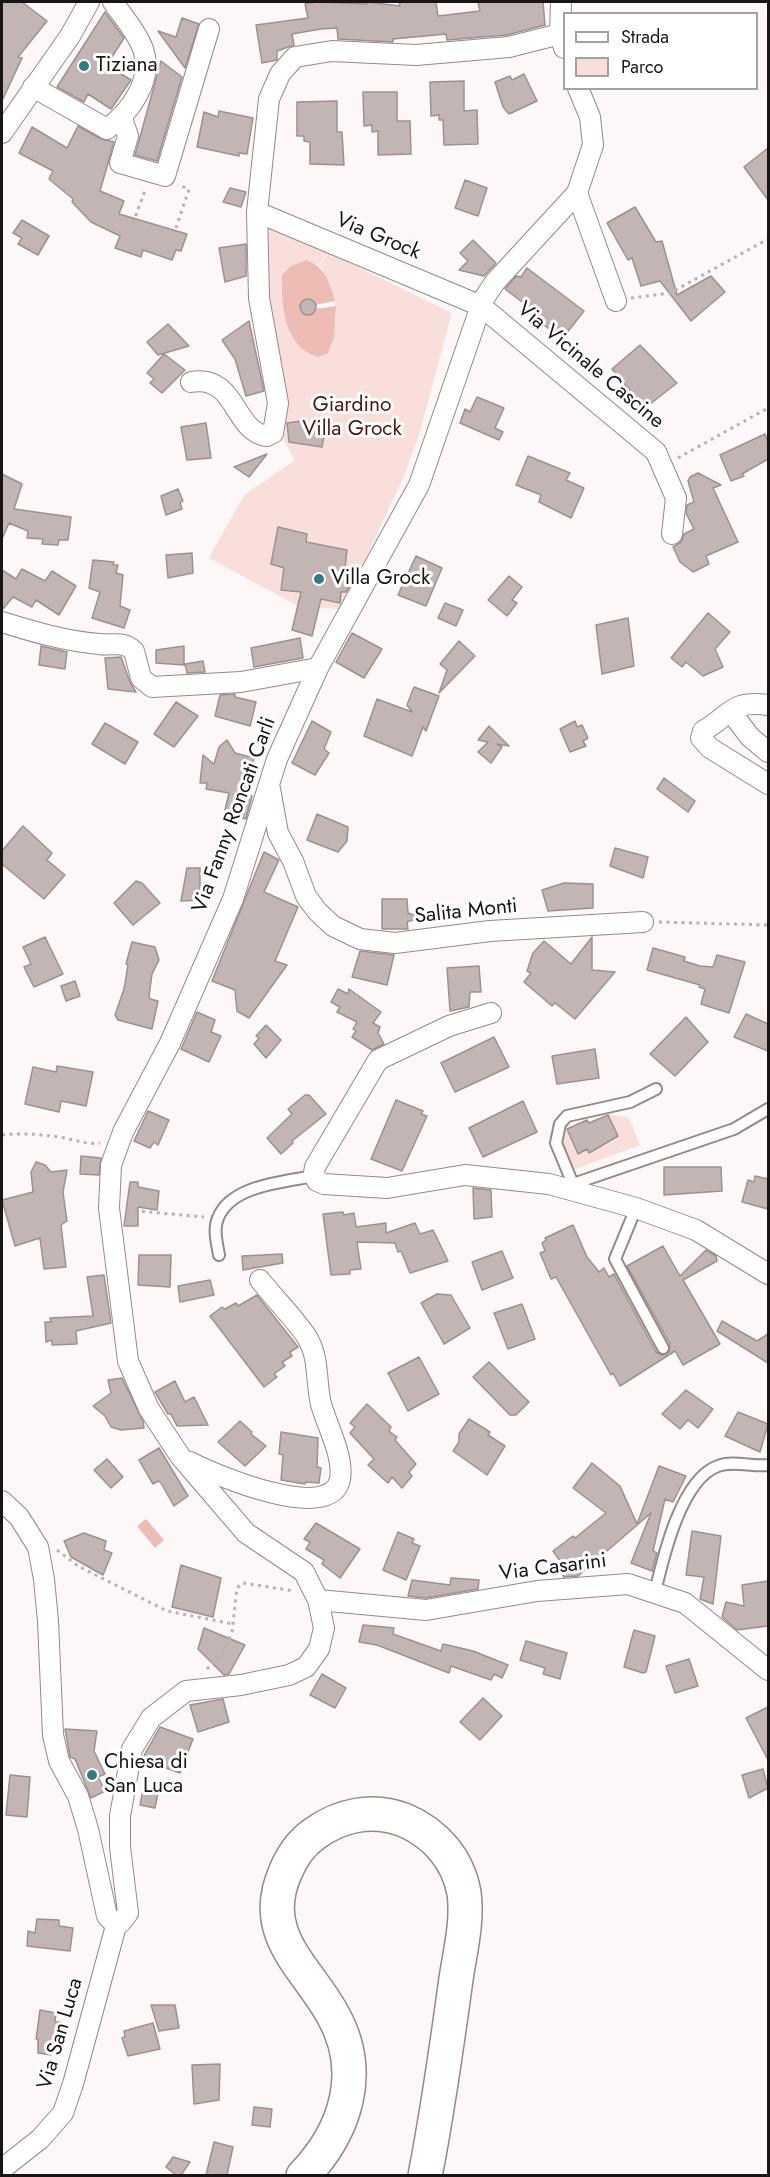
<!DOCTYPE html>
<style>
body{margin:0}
#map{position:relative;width:770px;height:2177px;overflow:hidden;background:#fdf8f7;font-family:Jost,sans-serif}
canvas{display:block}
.frame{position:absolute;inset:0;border:3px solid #191514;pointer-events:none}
.legend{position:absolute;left:563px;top:12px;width:195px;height:78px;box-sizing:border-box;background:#fff;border:2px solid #a3a1a1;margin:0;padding:8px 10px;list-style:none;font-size:18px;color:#191514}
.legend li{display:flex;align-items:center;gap:12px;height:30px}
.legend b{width:30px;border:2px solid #a3a1a1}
</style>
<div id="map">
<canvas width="770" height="2177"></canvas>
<div class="frame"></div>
<ul class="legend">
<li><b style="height:8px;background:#fff"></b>Strada</li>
<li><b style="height:16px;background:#f9dfdb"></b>Parco</li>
</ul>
</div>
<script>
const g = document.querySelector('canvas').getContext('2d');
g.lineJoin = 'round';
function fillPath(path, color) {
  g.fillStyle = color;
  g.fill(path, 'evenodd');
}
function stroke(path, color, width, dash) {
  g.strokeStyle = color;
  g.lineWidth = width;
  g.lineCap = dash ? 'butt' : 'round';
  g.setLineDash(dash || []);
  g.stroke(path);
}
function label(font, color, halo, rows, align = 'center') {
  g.font = font + ' Jost,sans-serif';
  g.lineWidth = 6;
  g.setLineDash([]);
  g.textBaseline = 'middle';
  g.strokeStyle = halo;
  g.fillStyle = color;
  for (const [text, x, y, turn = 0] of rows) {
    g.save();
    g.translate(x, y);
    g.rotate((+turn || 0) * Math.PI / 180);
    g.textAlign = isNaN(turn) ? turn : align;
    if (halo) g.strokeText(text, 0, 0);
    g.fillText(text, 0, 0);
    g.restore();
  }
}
fillPath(new Path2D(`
 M263,221L328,253L318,265L307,260L286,319L336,321C336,299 331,284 319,265L329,253L452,313L419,435L405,474L342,609L300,607L209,558L244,495L295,460L281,436L269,319Z
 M608,1114L629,1118L640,1145L573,1170C565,1156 560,1145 566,1129L578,1154L587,1149L589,1153L618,1136Z`), '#f9dfdb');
fillPath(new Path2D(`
 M307,260C325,267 330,283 335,301L315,305L308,300L303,301L301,311L308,315L315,309L336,306L334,337L328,353L318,357C284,347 281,306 282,275L291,266Z
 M146,1519L164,1540L155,1548L137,1526Z`), '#edbcb5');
const building = new Path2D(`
 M2,2H22L47,21L18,57L22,58L2,101Z
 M316,2L367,4V2L400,6L399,2H436L438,16L480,11L478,2H543L545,25L507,35L447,40L446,34L393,39V42L338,39L337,28L321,29L292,34L294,45L277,51V60L262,63L256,25L308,18L305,4Z
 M105,12L124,38L107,65L131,80L111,109L88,94L84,102L57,87Z
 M182,18L199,24L185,68L158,31L176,37Z
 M161,61L182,77L157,161L135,155Z
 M524,74L537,101L509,114L503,107L495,82L510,76L512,80Z
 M464,81V111L477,110L478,144L444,145L443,120H439V115L431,116L430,82Z
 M363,92H397V121H410L411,154L378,155V131L372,132V125L364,126Z
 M337,101V132H342L344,165L310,164V142L304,141V136H297V102Z
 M219,111L253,118L247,154L239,153V156L197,147L204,112L218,117Z
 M78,126L101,139L114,142L100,191L124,201L119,214L187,234L181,251L176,250L172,260L143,250L141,257L115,248L120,236L91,222L72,202L73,199L49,179L53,171L19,153L32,127L67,148Z
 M768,148V200L744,167Z
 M465,180L487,188L478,216L455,208Z
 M230,188L246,192L241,207L223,202Z
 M635,207L656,242L662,241L677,295L711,276L725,292L691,321L660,281L641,286L632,258L628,260L607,223Z
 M22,220L49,236L38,255L18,244L22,238L13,233Z
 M473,240L496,263L484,276L459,270L468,261L460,253Z
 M246,244V276L225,282L219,248Z
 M527,268L584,311L562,339L523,309L526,305L505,289L516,276L521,277Z
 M300 307a8 8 0 1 1 16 0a8 8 0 1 1-16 0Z
 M249,321L264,391L246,396L235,359L222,340Z
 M168,324L189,346L158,355L147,342Z
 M640,345L677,383L645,408L612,369Z
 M164,354L185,370L162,393L150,383L154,379L147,373Z
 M477,397L504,408L495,428L503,432L499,440L460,423L465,409L470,412Z
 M301,421L325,431L322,447L289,442L287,423Z
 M206,423L211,458L187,460L181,427Z
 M765,434L768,442V459L742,474L744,476L731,481L720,455Z
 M267,454L249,477L234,467Z
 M528,456L570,473L566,480L584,488L571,518L539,502L541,495L516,485Z
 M698,473L721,485L713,488L738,542L706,556L709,564L693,572L680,562L673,547L681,542L684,534L694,529L686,513L687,505L694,502L688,481L690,477Z
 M2,474L22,484L14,509L71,517L68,540H59L58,545L42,544L43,539L27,538L28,531L9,523L2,539Z
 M178,489L183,501L180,503L182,509L166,515L161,496Z
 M278,527L307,534L306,542L347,550L344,577L351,579L349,587L346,592H341L340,603L321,599L312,636L292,630L301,592L281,590L284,568L271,564Z
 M192,553L193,573L168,578L166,555Z
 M416,556L442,568L426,606L398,595Z
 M93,560L114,562L113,565H118L116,573L123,575L120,606L130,610L124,628L92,618L100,592L89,588Z
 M22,569L45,581L52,571L76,586L59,615L36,600L32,607L13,597L2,610V570L16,579Z
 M509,576L522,587L512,600L517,603L507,616L488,600Z
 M445,603L463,610L456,626L438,618Z
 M708,613L730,632L715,649L723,667L703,676L686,662L682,667L671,658Z
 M628,618L634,666L602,674L596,625Z
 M352,633L382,649L364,678L336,662Z
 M300,638L303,658L254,667L251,648Z
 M459,641L475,656L439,693L447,670L440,664Z
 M41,646L67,652L65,669L39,665Z
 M184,646V665L156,663V650Z
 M121,657L130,682L136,692L108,689L105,658Z
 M203,661L205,672L187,673L185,664Z
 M414,687L439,696L426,731L423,727L412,756L364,736L377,699L412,712L407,705Z
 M235,694V697L256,702L250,726L215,716L220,695Z
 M176,702L198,716L174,747L154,734Z
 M312,721L331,732L324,749L329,753L315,775L292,763Z
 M575,721L577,727L582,725L588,738L583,741L586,746L570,752L560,729Z
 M105,723L138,742L125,764L92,744Z
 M489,726L509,746L497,744L502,747L491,763L478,752L488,742L478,740Z
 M227,740L235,753L254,758L245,795L252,796L246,819L224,814L229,793L206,789L207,783H200L203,755L214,764L219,747Z
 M664,778L695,801L688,812L657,789Z
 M317,814L348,827L347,841L338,852L307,840Z
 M23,826L52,853L47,860L65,875L44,899L2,864V851Z
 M615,848L648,857L643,878L610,866Z
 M264,852L279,860L264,892L298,907L275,961L287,965L249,1018L237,1011L235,990L212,981Z
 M187,868H200V900L181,901Z
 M136,881L142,883L160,903L133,925L114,903Z
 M564,883L593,884V908L548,911L542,890Z
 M382,899H407L408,913L421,917L407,922L408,929H382Z
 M45,937L63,974L34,987L24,967L31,964L23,947Z
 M592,937V970L615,972L575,1019L555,1003L552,1006L524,982L531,973L527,971L533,953L544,941L571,964Z
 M132,942L155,947L159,960L152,974L149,996L150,999L158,1001L152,1029L118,1020L115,1015L124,989L128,965L126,964Z
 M653,948L685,957L684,961L700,966L713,967L717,955L745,962L729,1013L701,1004L705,989L699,987L700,985L647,970Z
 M360,951L394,955L387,985L352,977Z
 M479,966L481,992H470L469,1007L450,1011L447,968Z
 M75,981L80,996L66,1001L61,986Z
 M338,989L348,994L349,989L381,1012L373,1023L380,1027L378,1033L384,1044L372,1050L352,1037L356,1031L353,1029L357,1022L337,1012L340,1007L331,1002Z
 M197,1012L215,1020L211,1032L221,1036L209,1062L181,1049Z
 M746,1014L768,1024V1051L734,1037Z
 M686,1017L708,1042L675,1076L650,1054Z
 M266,1025L281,1040L266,1058L254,1044L259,1038L256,1036Z
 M494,1037L509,1067L455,1092L441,1063Z
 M595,1049L599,1078L557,1084L552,1056Z
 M57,1066L93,1072L86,1106L61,1101L59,1112L25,1104L33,1067L56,1072Z
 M305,1095H309L326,1114L292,1141L293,1143L281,1154L267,1138L292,1114L288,1109Z
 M396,1100L423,1111L421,1114L427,1116L402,1171L371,1159Z
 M523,1101L537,1132L483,1157L469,1128Z
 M148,1111L169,1120L158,1145L154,1142L150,1148L134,1141Z
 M608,1115L618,1136L589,1153L587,1149L578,1154L567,1129L587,1120L589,1123Z
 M81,1156L101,1158L99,1175L80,1174Z
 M36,1162L45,1165L51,1172L67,1170L63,1192L67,1221L61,1225L66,1267L44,1269L40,1238L15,1246L2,1200L33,1192L31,1172Z
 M664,1167H721L722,1191L664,1195Z
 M755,1176L768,1179V1209L742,1202L748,1180L754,1182Z
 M130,1182H138V1187L159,1191L157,1210L138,1207V1226H124Z
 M473,1188L491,1190L492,1217L474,1219Z
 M343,1212L344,1215L354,1213L356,1227L386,1223V1233L415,1223L420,1234L433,1230L448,1261L410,1273L401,1251L398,1252L395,1243L357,1242L361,1269L350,1270V1274L331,1275L323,1214Z
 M573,1225L587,1257L599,1272L604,1268L609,1277L614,1274L656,1352L662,1355L669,1352L670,1344L627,1266L663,1246L680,1276L706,1250L716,1256L717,1261L683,1280L720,1344L683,1365L675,1351L620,1386L613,1373L611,1375L556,1277L551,1279L540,1253L545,1251L542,1243L546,1240L545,1238Z
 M502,1251L513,1278L482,1290L472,1262Z
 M282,1254L283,1263L243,1270L242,1256Z
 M139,1255H171L170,1287L138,1285Z
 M104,1275L111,1323L76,1331L77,1344L52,1345V1340L46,1342L45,1322H51L50,1318L93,1316L87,1277Z
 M210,1280L214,1295L180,1302L178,1286Z
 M437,1294L451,1295L470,1328L444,1344L421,1303Z
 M257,1295L298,1347L290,1352L292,1356L282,1362L285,1366L274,1374L277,1377L264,1387L210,1316L222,1307L225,1309L236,1303L238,1306Z
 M522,1304L535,1339L508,1349L494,1313Z
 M722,1321L757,1341L768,1334V1363L717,1331Z
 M419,1357L439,1394L408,1411L388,1373Z
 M489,1362L529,1402L516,1415H510L473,1377Z
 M122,1378L143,1421L144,1428L121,1430L111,1427L105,1416L93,1406L111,1393L108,1380Z
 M175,1381L185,1402L194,1397L208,1425L177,1426L171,1414H168L155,1392Z
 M686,1390L713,1409L698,1428L688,1420L680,1429L662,1414Z
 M367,1404L391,1427L389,1431L397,1437L395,1440L416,1464L409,1472L412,1476L402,1488L392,1477L388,1483L368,1465L374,1459L350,1433L355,1427L350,1423Z
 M738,1412L768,1424L760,1452L725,1436Z
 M469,1419L490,1432L488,1435L505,1446L487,1475L453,1451L459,1442V1434Z
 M240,1421L252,1432L251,1434L266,1446L245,1466L218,1442Z
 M281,1432L318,1438L317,1467L321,1468L319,1483L306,1482L305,1484L281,1480L283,1455L279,1454Z
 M159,1448L188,1496L174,1506L161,1483L158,1481L153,1484L139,1460Z
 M107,1459L123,1477L111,1488L94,1470Z
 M592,1463L620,1486L637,1524L659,1466L686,1476L673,1502L665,1499L653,1551L657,1553L652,1571L631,1563L651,1513L578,1576L564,1577L555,1565L560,1561L553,1551L573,1536L575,1538L606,1513L573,1488Z
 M316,1523L360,1549L340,1578L322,1564L324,1560L306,1549L310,1542L304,1539Z
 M692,1531L721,1536L713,1604L700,1599L704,1577L686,1575Z
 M398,1532L414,1539L412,1543L420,1546L406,1580L383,1570Z
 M84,1533L106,1541L104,1550L112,1553L103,1575L71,1557L64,1541Z
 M181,1565L221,1578L213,1617L172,1607Z
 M451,1578L479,1580L478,1589L426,1598L408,1596L412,1580L450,1585Z
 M768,1581V1626L737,1630L722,1617L726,1602L744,1606L742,1585Z
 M363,1625L394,1628L393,1634L441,1651L443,1644L473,1651L508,1665L502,1678L494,1674L491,1680L451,1666L449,1673L377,1645L359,1642Z
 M204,1628L245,1645L229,1674L224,1675L198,1649Z
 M634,1630L655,1636L646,1672L643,1673L624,1667Z
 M526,1641L567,1653L560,1679L543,1674L545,1668L520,1660Z
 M689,1659L698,1686L675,1693L666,1666Z
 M322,1674L346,1688L335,1708L310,1695Z
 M483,1698L502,1716L480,1740L460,1722Z
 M223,1699L229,1722L198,1732L190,1705Z
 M768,1707V1760L746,1718Z
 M160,1727L193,1739L180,1773L142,1759Z
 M65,1729L97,1731L94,1751L105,1774L98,1777L105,1791L91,1798L75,1759L70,1757Z
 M763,1769L768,1788L749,1798L742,1775Z
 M10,1775L30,1777L27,1817L6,1815Z
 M143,1790L158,1793L155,1808L140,1805Z
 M37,1919L59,1920V1926L73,1928L70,1951L27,1946L28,1931L35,1933Z
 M151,2005H175L179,2028L159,2031Z
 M40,2010L56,2013L55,2022H61L59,2036H54L51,2055L38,2053V2039H36Z
 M153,2023L160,2049L128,2056L122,2038L125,2037L124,2031Z
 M220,2064L219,2100L194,2104L192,2065Z
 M254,2107L272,2109L270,2127L252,2125Z
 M214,2142L233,2147L227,2175H206Z
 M173,2157L190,2162L181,2175H176L166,2167Z`);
fillPath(building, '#c2b5b3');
stroke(building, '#9d918f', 1.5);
const service = new Path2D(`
 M573,1184L734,1129L768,1109
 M575,1189L556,1143L560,1124L567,1116L630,1102L656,1089
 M636,1208L615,1259L663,1348
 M219,1255C217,1243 213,1229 218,1218C231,1185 284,1182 314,1176
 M655,1592C663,1558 681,1479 718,1466C733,1460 752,1467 768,1465`);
const minor = new Path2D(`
 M561,2L560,34L564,48
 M33,87L107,129C130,112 154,80 143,49C137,32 123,17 113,2
 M122,118L128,136L120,163L165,176L209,29
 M2,133L70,36L89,2
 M577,193L616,301
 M257,212L481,306L656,452L676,498L672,534
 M191,382C237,374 233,432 267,436L273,433L278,403L259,298L257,212L269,99L280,74L295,57L332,51L416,55L509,47L560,34
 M2,622C34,632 65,641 99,644C114,646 122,640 134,651L141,678L152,687L241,682L318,668
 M768,705C731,700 732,714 703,731L701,738L710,748L768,784
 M731,712L750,737L768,752
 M270,789L278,833L293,861L306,896L317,911L333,926L360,939L395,943L490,931L643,922
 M491,1013L449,1026L378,1060L315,1167L314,1173L317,1181L324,1184L387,1188L465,1175L549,1184L636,1208L696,1230L768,1274
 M190,1462C213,1474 332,1525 340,1479C344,1456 327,1426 321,1404C316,1384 319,1359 309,1341C302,1326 272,1296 260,1280
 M2,1501L19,1517L38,1547L44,1579L48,1621L53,1735L59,1761L78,1796L88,1829L107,1916L113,1922H121L128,1913L120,1847V1816L132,1749L151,1718L186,1691L241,1685L289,1675L306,1667L319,1649L324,1628L318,1600L304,1572L246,1533L180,1456L149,1409L128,1361L109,1208L111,1165L123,1132L170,1043L233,899L277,759L318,668L419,485L483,300L495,282L577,193L593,145L590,117L578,88
 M318,1600L426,1610L537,1591L628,1584L685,1603L768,1670
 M2,2169L40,2139L63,2113L73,2084L117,1922`);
const motorway = new Path2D(`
 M303,2176C346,2131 365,2072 333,2015C307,1967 258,1935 285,1873C291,1858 300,1844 314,1834C340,1815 372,1808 404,1820C435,1833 458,1859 464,1893C468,1921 460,1952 456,1979C447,2045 438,2110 425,2176`);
stroke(service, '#968987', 14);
stroke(minor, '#968987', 22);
stroke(motorway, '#968987', 36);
stroke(new Path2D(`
 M133,223L146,188
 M176,228L189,189L178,185
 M631,298L670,293L768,239
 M678,458L768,408
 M659,922L768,925
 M2,1135C21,1133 39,1134 59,1137C73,1139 86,1145 100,1143
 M127,1210L204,1217
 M57,1550L78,1566L167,1611L233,1624
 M207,1669L224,1650L232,1632L237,1588L243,1583L294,1591`), '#b7b2b1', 3, [3, 4.5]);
stroke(service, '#fff', 10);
stroke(minor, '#fff', 20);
stroke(motorway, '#fff', 33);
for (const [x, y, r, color] of [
 [84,66,6,"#337a84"],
 [319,579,6,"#337a84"],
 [92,1775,6,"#337a84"]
]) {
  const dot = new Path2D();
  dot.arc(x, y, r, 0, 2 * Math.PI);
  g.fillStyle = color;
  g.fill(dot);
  stroke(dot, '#fff', 2);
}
label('21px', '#191514', '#fff', [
 ["Tiziana",96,66],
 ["Villa Grock",331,579],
 ["Chiesa di",104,1763],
 ["San Luca",104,1787]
], 'left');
label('21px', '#191514', '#fff', [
 ["Via Grock",378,237,23],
 ["Via Vicinale Cascine",590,366,40],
 ["Via Fanny Roncati Carli",235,815,-70],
 ["Salita Monti",466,912,-6],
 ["Via Casarini",553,1568,-7],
 ["Via San Luca",61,2034,-74]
]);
label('21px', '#4f1511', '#fff', [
 ["Giardino",352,406],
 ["Villa Grock",352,430]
]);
</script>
